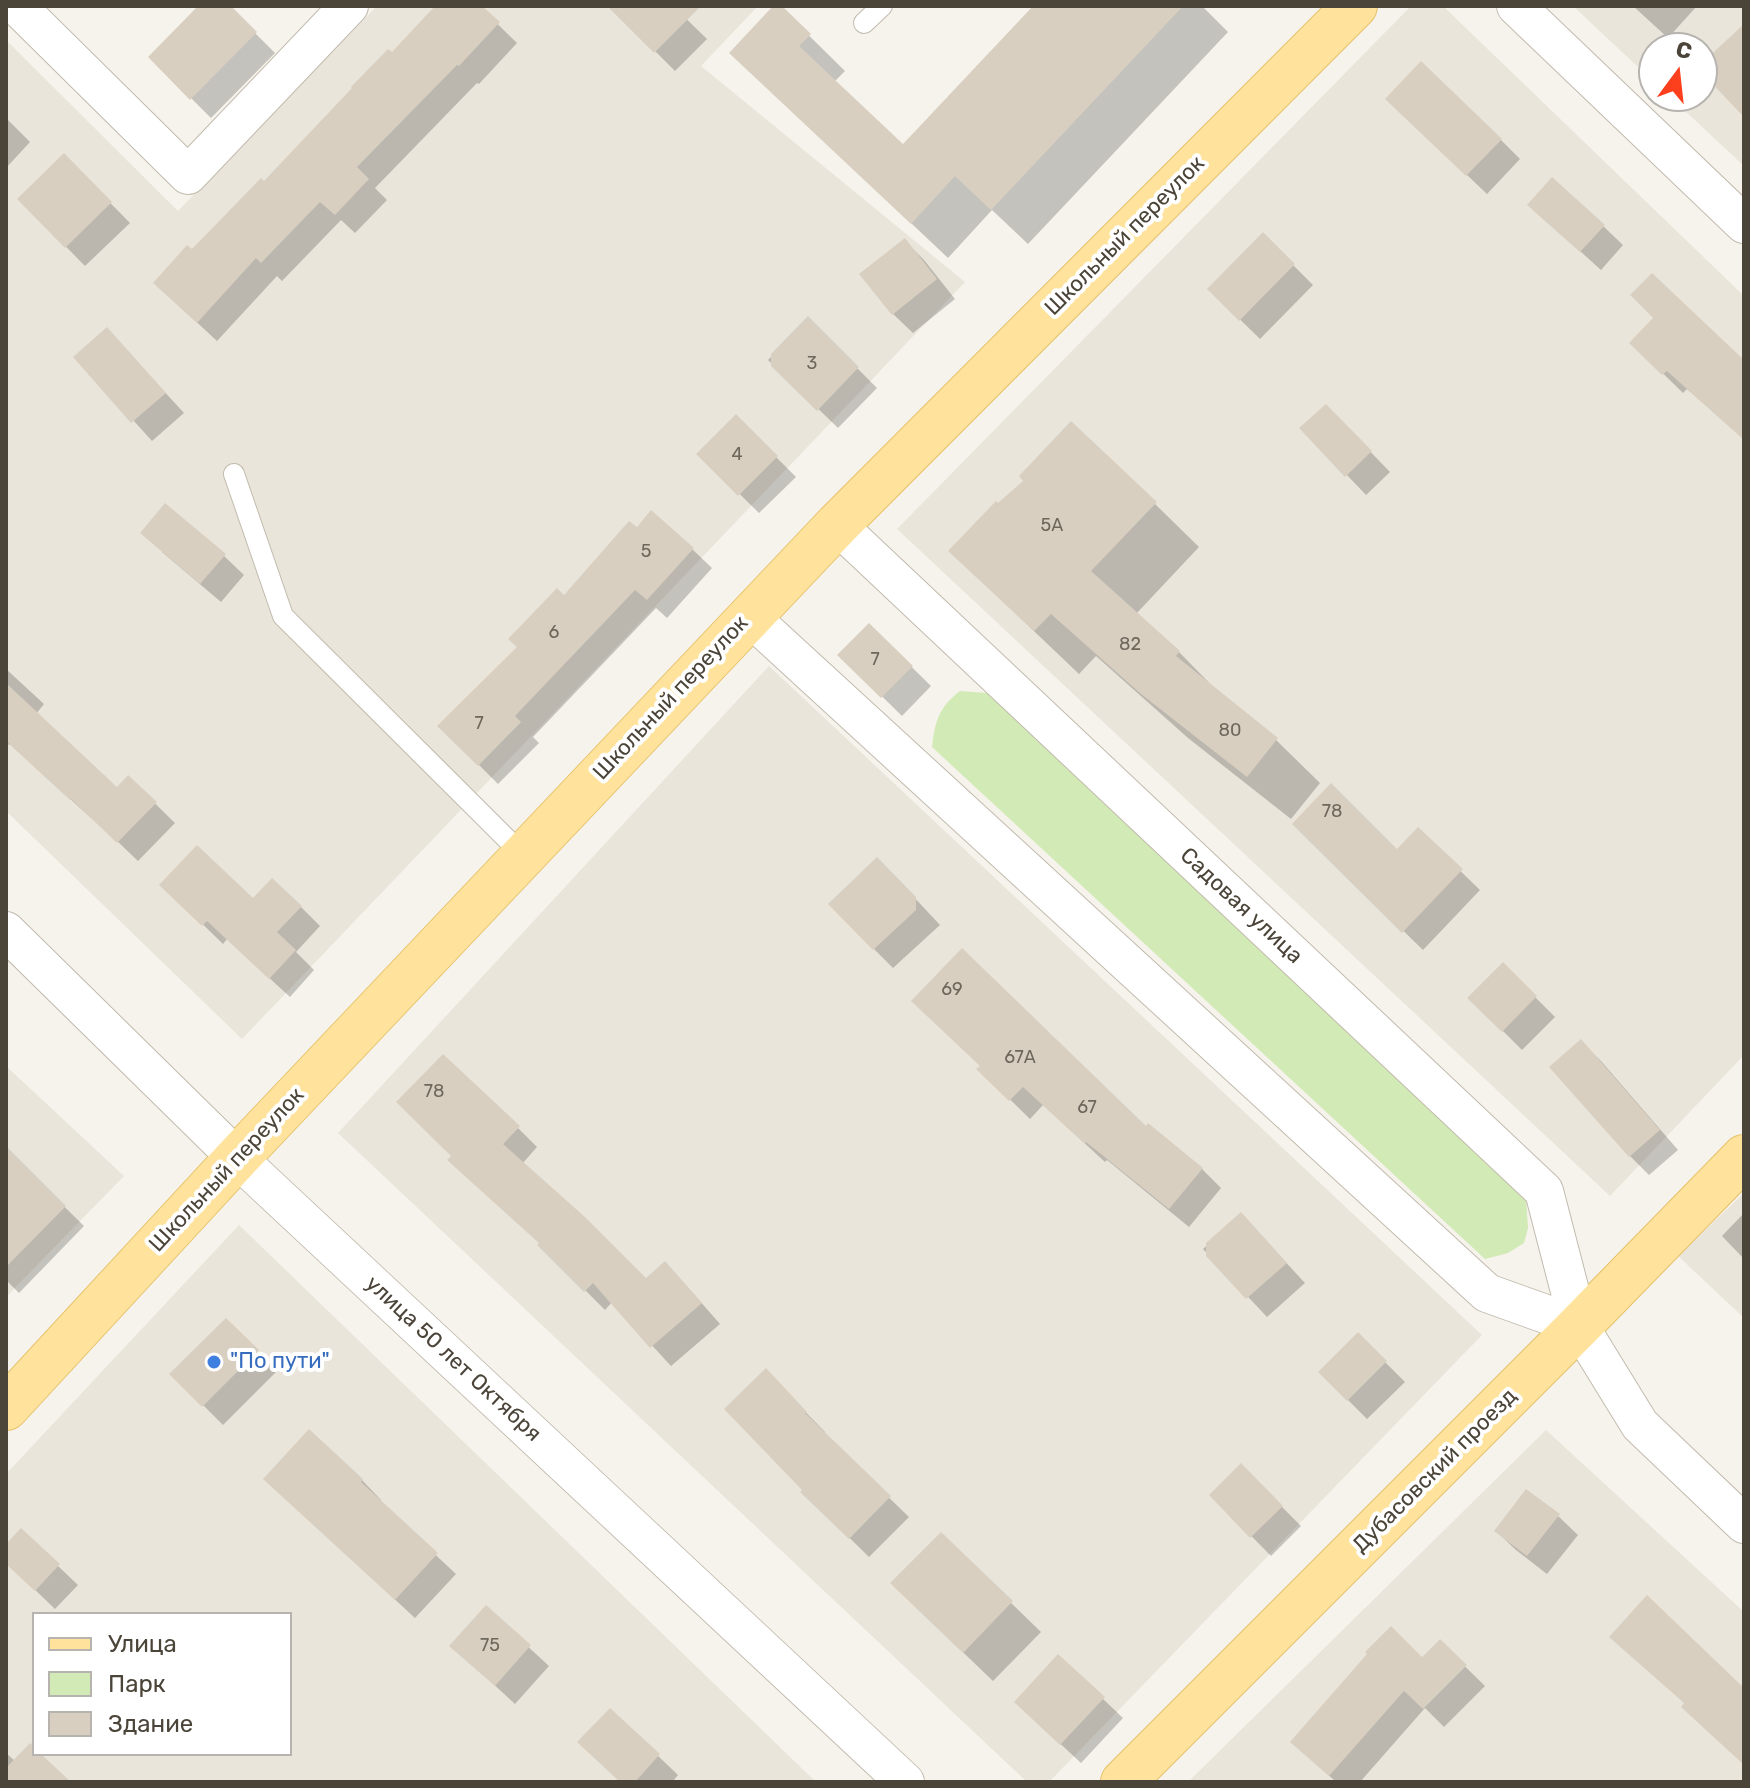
<!DOCTYPE html>
<meta charset="utf-8">
<style>
body{margin:0}
#map{position:relative;width:1750px;height:1788px;overflow:hidden;background:#f6f3ec;font-family:Rubik,sans-serif}
canvas{display:block}
.frame{position:absolute;inset:0;border:8px solid #4b4439;pointer-events:none}
.legend{position:absolute;left:32px;top:1612px;width:260px;height:144px;box-sizing:border-box;background:#fff;border:2px solid #b7b4b0;margin:0;padding:10px 14px;list-style:none;font-size:24px;color:#4b4439}
.legend li{display:flex;align-items:center;gap:16px;height:40px}
.legend b{width:40px;border:2px solid #b7b4b0}
.north{position:absolute;left:1638px;top:32px;width:80px;height:80px;box-sizing:border-box;background:#fff;border:2px solid #b7b4b0;border-radius:50%;rotate:15deg;font-size:22px;font-weight:700;line-height:32px;text-align:center;color:#4b4439}
.north::after{content:'';display:block;margin:auto;width:28px;height:36px;background:#fc3f1d;clip-path:polygon(50% 0,100% 100%,50% 72%,0 100%)}
</style>
<div id="map">
<canvas width="1750" height="1788"></canvas>
<div class="frame"></div>
<ul class="legend">
<li><b style="height:10px;background:#ffe39c"></b>Улица</li>
<li><b style="height:22px;background:#d2eab5"></b>Парк</li>
<li><b style="height:22px;background:#d8cfc1"></b>Здание</li>
</ul>
<div class="north">С</div>
</div>
<script>
const g = document.querySelector('canvas').getContext('2d');
g.lineJoin = 'round';
function fillPath(path, color) {
  g.fillStyle = color;
  g.fill(path, 'evenodd');
}
function stroke(path, color, width, dash) {
  g.strokeStyle = color;
  g.lineWidth = width;
  g.lineCap = dash ? 'butt' : 'round';
  g.setLineDash(dash || []);
  g.stroke(path);
}
function label(font, color, halo, rows, align = 'center') {
  g.font = font + ' Rubik,sans-serif';
  g.lineWidth = 8;
  g.setLineDash([]);
  g.textBaseline = 'middle';
  g.strokeStyle = halo;
  g.fillStyle = color;
  for (const [text, x, y, turn = 0] of rows) {
    g.save();
    g.translate(x, y);
    g.rotate((+turn || 0) * Math.PI / 180);
    g.textAlign = isNaN(turn) ? turn : align;
    if (halo) g.strokeText(text, 0, 0);
    g.fillText(text, 0, 0);
    g.restore();
  }
}
fillPath(new Path2D(`
 M377,6H758L701,66L965,282L242,1039L6,811V40L178,211Z
 M1411,6H1443L1744,296V1055L1610,1196L897,529Z
 M1573,6H1744V166L1669,96H1702V48H1654V82Z
 M769,666L1482,1335L1049,1782H1027L338,1133Z
 M6,1066L124,1176L6,1297Z
 M1744,1193V1318L1678,1256Z
 M239,1225L816,1782H6V1474ZM34,1614H290V1754H34Z
 M1546,1430L1744,1612V1782H1188Z`), '#eae5da');
fillPath(new Path2D(`
 M960,691L987,693L1526,1198L1528,1228L1524,1243L1508,1253L1485,1259L932,747C935,721 939,707 960,691Z`), '#d2eab5');
fillPath(new Path2D(`
 M201,6H228L275,53L211,118L150,57Z
 M438,6H479L517,43L479,84L477,83L375,188L387,200L355,233L341,220L282,281L277,276L217,341L175,302L192,252L264,184Z
 M616,6H673L707,39L675,71L613,9Z
 M776,6H779L845,71L834,82L903,147L1036,6H1202L1228,32L1028,244L992,210L948,258L768,88Z
 M1633,6H1697L1668,38Z
 M6,118L30,142L6,168Z
 M1407,118L1501,140L1520,159L1487,194Z
 M64,156L130,223L85,266L19,199Z
 M1529,205L1603,226L1623,245L1601,270Z
 M1263,235L1313,285L1260,339L1209,289Z
 M904,240L924,260L955,299L913,333L893,314Z
 M808,319L877,388L838,428L768,360Z
 M107,329L184,413L152,441L76,357Z
 M1632,343L1744,363V439L1687,389L1683,393Z
 M1326,406L1390,472L1366,495L1302,428Z
 M736,417L796,477L759,513L699,454Z
 M1026,481L1155,504L1199,547L1136,614L1179,652L1222,696L1276,740L1320,783L1291,819L1188,738L1096,656L1079,674L995,594L998,506Z
 M637,530L692,549L712,568L667,618L656,608L533,737L539,743L498,784L440,726L520,647L564,598Z
 M162,552L224,556L244,575L221,602Z
 M869,625L931,686L902,716L840,655Z
 M6,669L44,704L36,714L117,790L129,778L175,823L138,861L92,817L91,818L10,744L9,745L6,743Z
 M1294,824L1398,852L1418,830L1480,890L1423,950Z
 M897,879L940,925L893,968L874,949Z
 M253,901L301,907L320,926L296,952L314,970L290,997L227,939L223,944L182,904Z
 M1503,965L1555,1017L1522,1050L1470,998Z
 M1581,1042L1601,1061L1678,1150L1649,1175L1630,1156Z
 M982,1066L1146,1129L1202,1169L1221,1188L1189,1227L1107,1160L1105,1162L1043,1105L1030,1119L979,1069Z
 M518,1128L537,1147L522,1164L646,1281L684,1283L720,1324L671,1366L612,1302L605,1310L540,1245L541,1244L469,1179Z
 M16,1159L84,1226L19,1293L6,1280V1169Z
 M1744,1213V1259L1722,1236Z
 M1241,1214L1305,1283L1267,1317L1203,1249Z
 M226,1321L277,1371L223,1425L172,1374Z
 M1358,1335L1405,1382L1367,1419L1320,1372Z
 M785,1391L825,1432L823,1434L909,1517L869,1557L803,1492Z
 M1241,1466L1301,1526L1271,1556L1211,1495Z
 M362,1480L381,1500L379,1502L456,1574L415,1618L285,1498Z
 M1558,1516L1578,1535L1547,1574L1516,1550L1496,1531Z
 M941,1535L1041,1632L993,1681L922,1613Z
 M6,1547L58,1566L78,1585L55,1609L6,1562Z
 M486,1608L549,1666L515,1704L452,1646Z
 M1440,1642L1485,1686L1444,1727L1425,1708L1360,1782H1336L1293,1742L1422,1659Z
 M1103,1699L1123,1718L1081,1763L1036,1721Z
 M610,1710L678,1775L672,1782H622Z
 M34,1750V1754H38L68,1782H6V1753L15,1761Z`), '#0003');
fillPath(new Path2D(`
 M198,6H231L257,32L190,100L148,57Z
 M435,6H482L500,22L459,66L457,65L357,167L369,179L335,215L320,202L261,263L256,258L197,323L153,283L187,245L192,249L261,178L264,181L352,88L351,87L388,49L392,52Z
 M607,6H701L654,53Z
 M773,6H782L811,34L799,46L903,144L1033,6H1183L991,210L955,176L911,224L729,53Z
 M1744,24V117L1702,73V63Z
 M1421,61L1502,139L1466,176L1385,99Z
 M64,153L112,202L65,248L17,199Z
 M1552,177L1605,225L1580,252L1527,205Z
 M1263,232L1295,264L1239,321L1207,289Z
 M905,238L937,279L892,315L859,274Z
 M1652,273L1744,360V440L1667,371L1662,375L1629,343L1653,318L1630,295Z
 M808,316L859,367L817,411L771,366V354Z
 M107,327L166,393L131,423L73,357Z
 M1326,404L1372,451L1345,477L1299,428Z
 M736,414L778,456L738,496L696,454Z
 M1071,421L1157,502L1091,571L1180,651L1176,656L1278,738L1247,777L1141,694L1051,614L1034,631L948,551L996,501L998,503L1023,481L1019,476Z
 M165,503L226,554L200,584L140,533Z
 M651,510L694,548L647,600L635,590L515,716L521,722L478,766L437,726L517,647L508,639L557,588L564,595L629,521L637,527Z
 M869,623L913,666L881,698L837,655Z
 M6,683L117,787L128,775L157,802L117,843L71,799L70,800L6,741Z
 M1331,783L1397,849L1418,827L1463,869L1402,933L1292,824Z
 M197,845L253,898L272,878L302,906L277,932L296,950L269,979L207,921L202,926L159,885Z
 M877,857L916,897V910L873,950L828,904Z
 M962,948L1146,1126L1148,1123L1203,1168L1169,1209L1086,1142L1085,1144L1023,1087L1009,1101L976,1069L980,1066L911,1001Z
 M1503,962L1537,996L1502,1032L1467,998Z
 M1581,1039L1660,1130L1629,1157L1549,1067Z
 M443,1054L520,1126L503,1144L585,1217L646,1278L665,1261L702,1303L650,1348L593,1283L584,1292L537,1245L539,1243L447,1160L451,1156L396,1102Z
 M6,1146L66,1206L6,1267Z
 M1241,1212L1287,1263L1246,1299L1206,1256V1243Z
 M226,1318L259,1350L202,1407L169,1374Z
 M1358,1332L1387,1361L1347,1401L1318,1372Z
 M766,1368L807,1412L805,1413L891,1496L849,1539L800,1492L802,1490L724,1409Z
 M309,1429L363,1479L361,1482L438,1553L395,1600L263,1479Z
 M1241,1463L1283,1506L1250,1538L1209,1495Z
 M1526,1489L1560,1514L1527,1556L1494,1531Z
 M21,1528L60,1564L35,1591L6,1564V1544Z
 M941,1532L1013,1601L963,1653L890,1583Z
 M1647,1595L1744,1688V1765L1681,1707L1684,1703L1609,1637Z
 M486,1605L531,1645L495,1686L449,1646Z
 M1391,1626L1422,1657L1440,1639L1467,1665L1423,1709L1404,1691L1329,1776L1290,1742L1367,1654L1365,1652Z
 M1058,1654L1105,1697L1060,1745L1014,1702Z
 M610,1708L660,1754L635,1782H620L577,1742Z
 M30,1743L34,1747V1754H41L71,1782H6V1768Z`), '#d8cfc1');
const service = new Path2D(`
 M864,23L882,6
 M234,474L283,616L523,855`);
const minor = new Path2D(`
 M17,6L188,175L349,6
 M1516,6L1744,224
 M837,525L1544,1191L1579,1326
 M749,616L1487,1293L1579,1326L1640,1425L1744,1524
 M6,931L237,1158L905,1782`);
const primary = new Path2D(`
 M6,1408L237,1158L837,525L1355,6
 M1123,1782L1579,1326L1744,1157`);
stroke(service, '#c2bbae', 22);
stroke(minor, '#c2bbae', 40);
stroke(primary, '#e6c16a', 46);
stroke(service, '#fff', 20);
stroke(minor, '#fff', 38);
stroke(primary, '#ffe39c', 44);
for (const [x, y, r, color] of [
 [214,1362,8,"#3f7fe0"]
]) {
  const dot = new Path2D();
  dot.arc(x, y, r, 0, 2 * Math.PI);
  g.fillStyle = color;
  g.fill(dot);
  stroke(dot, '#fff', 3);
}
label('18px', '#6e675b', null, [
 ["3",812,364],
 ["4",737,455],
 ["5А",1052,526],
 ["5",646,552],
 ["6",554,633],
 ["82",1130,645],
 ["7",875,660],
 ["7",479,724],
 ["80",1230,731],
 ["78",1332,812],
 ["69",952,990],
 ["67А",1020,1058],
 ["78",434,1092],
 ["67",1087,1108],
 ["75",490,1646]
]);
label('22px', '#4b4439', '#fff', [
 ["Школьный переулок",1125,236,-45],
 ["Школьный переулок",671,698,-47],
 ["Садовая улица",1241,906,43],
 ["Школьный переулок",227,1170,-47],
 ["улица 50 лет Октября",453,1359,43],
 ["Дубасовский проезд",1435,1471,-45]
]);
label('22px', '#366cbe', '#fff', [
 ["\"По пути\"",230,1362]
], 'left');
</script>
